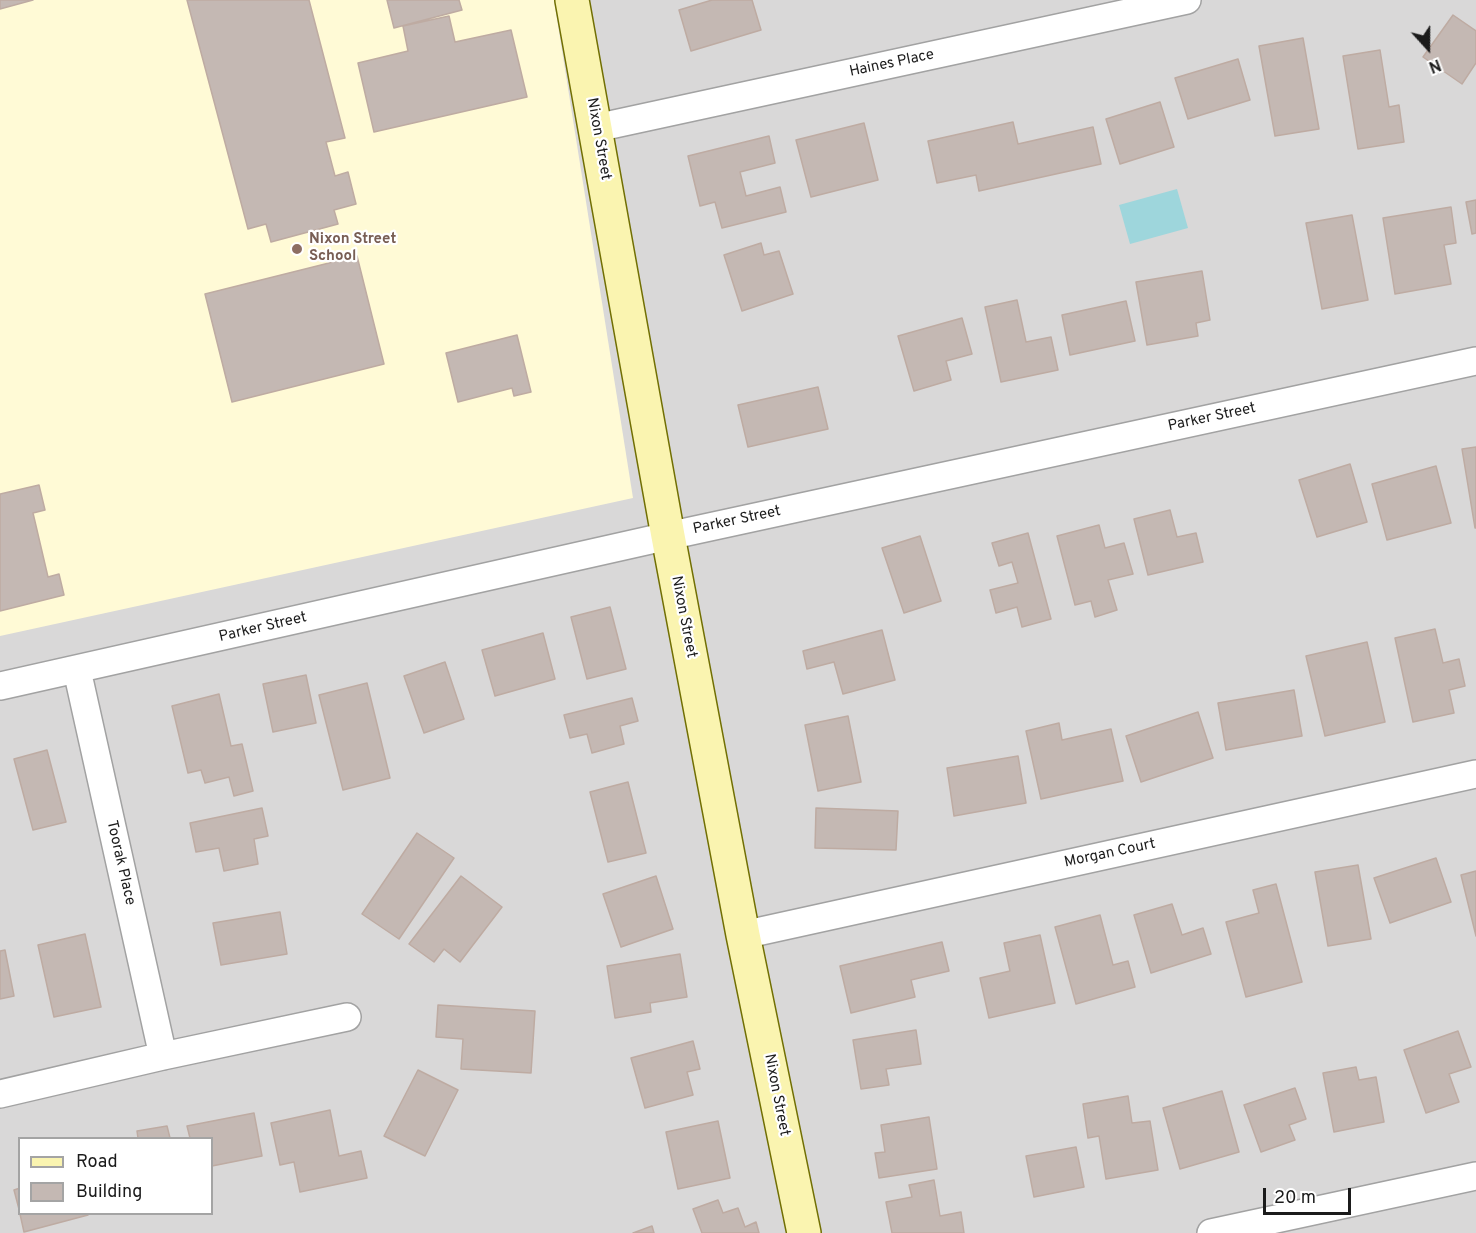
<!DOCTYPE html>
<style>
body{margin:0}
#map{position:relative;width:1476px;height:1233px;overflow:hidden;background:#ede7e0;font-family:Overpass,sans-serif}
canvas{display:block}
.legend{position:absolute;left:18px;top:1137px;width:195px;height:78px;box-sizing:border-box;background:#fff;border:2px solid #a4a4a4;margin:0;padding:8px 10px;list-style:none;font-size:18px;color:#1b1b1b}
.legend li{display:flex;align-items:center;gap:12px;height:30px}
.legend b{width:30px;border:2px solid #a4a4a4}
.north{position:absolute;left:1398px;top:18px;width:60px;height:60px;-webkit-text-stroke:4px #fff;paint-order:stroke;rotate:159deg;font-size:16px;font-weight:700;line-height:24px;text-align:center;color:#1b1b1b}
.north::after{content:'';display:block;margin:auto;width:21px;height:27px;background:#1b1b1b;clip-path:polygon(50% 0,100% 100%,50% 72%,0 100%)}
.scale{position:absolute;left:1263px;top:1188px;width:88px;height:27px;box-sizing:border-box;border:3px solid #1b1b1b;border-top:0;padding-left:8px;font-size:18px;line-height:21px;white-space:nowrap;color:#1b1b1b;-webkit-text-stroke:4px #fff;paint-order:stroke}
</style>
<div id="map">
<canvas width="1476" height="1233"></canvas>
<ul class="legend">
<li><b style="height:8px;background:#faf4b0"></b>Road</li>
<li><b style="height:16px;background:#c4b8b3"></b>Building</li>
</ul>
<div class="north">N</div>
<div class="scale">20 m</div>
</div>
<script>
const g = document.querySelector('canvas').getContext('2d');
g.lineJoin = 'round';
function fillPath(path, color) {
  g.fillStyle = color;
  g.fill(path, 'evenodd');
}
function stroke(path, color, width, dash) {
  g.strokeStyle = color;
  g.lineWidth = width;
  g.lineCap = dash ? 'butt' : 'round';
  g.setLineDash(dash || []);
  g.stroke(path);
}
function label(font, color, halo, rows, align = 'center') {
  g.font = font + ' Overpass,sans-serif';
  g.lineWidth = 4.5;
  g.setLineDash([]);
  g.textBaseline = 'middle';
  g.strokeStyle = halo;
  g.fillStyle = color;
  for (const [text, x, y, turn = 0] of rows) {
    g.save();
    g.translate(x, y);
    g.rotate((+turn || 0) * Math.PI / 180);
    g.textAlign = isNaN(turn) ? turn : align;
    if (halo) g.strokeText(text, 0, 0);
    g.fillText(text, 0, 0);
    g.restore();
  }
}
fillPath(new Path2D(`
 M0,0H1476V1233H0ZM20,1138H212V1214H20Z`), '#d9d8d8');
fillPath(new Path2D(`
 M0,0H554L633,498L0,636Z`), '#fffad6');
fillPath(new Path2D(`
 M1177,189L1188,228L1130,244L1119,205Z`), '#9ed6dc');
const building = new Path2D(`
 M0,0H33L0,9Z
 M187,0H309L345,138L326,142L335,176L348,172L356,204L334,210L338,224L271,242L266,224L248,229Z
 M387,0H459L462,10L394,28Z
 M712,0H752L761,30L691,51L679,10Z
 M1453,15L1476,31V63L1462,84L1423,57Z
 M449,16L455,42L511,30L527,97L374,132L358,63L408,51L403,26Z
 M1303,38L1319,129L1275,136L1259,46Z
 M1380,50L1389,107L1399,105L1404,142L1358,149L1343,56Z
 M1238,59L1250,100L1188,119L1175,78Z
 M1160,102L1174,147L1120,164L1106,119Z
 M1013,122L1018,144L1093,127L1101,164L979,191L976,175L937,183L928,141Z
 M864,123L878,180L811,197L796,140Z
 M769,136L775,163L740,172L746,196L780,187L786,212L722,228L715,202L700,206L688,156Z
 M1476,200V233L1472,234L1466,202Z
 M1451,207L1456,243L1444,245L1451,284L1395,294L1383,218Z
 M1352,215L1368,300L1322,309L1306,223Z
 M761,243L764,255L779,251L793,294L742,311L724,255Z
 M357,256L384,364L232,402L205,294Z
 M1202,271L1210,320L1196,323L1198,336L1147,345L1136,282Z
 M1017,300L1026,342L1051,337L1058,370L1001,382L985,307Z
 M1126,301L1135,341L1070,355L1062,315Z
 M962,318L972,354L946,361L951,380L914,391L898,336Z
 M517,335L531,392L514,396L512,388L458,402L446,353Z
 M818,387L828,429L748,447L738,405Z
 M1476,447V528H1475L1462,449Z
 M1350,464L1367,522L1317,537L1299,480Z
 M1436,466L1451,523L1387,540L1372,484Z
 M39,485L45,510L33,513L48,577L59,574L64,595L0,611V494Z
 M1170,510L1177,537L1196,533L1203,562L1148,575L1134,519Z
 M1099,525L1105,548L1124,543L1133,574L1108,580L1117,610L1095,617L1091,601L1075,605L1057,536Z
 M1028,533L1051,619L1022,627L1017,607L996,613L990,590L1018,583L1012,562L999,566L992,543Z
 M920,536L941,601L904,613L882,548Z
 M610,607L626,669L587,679L571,617Z
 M1435,629L1443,663L1459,659L1465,686L1449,690L1454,713L1413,722L1395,638Z
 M882,630L895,680L843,694L834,662L807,669L803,651Z
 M543,633L555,679L495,696L482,650Z
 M1367,642L1385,722L1325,736L1306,656Z
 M445,662L464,719L424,733L404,676Z
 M306,675L316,723L273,732L263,684Z
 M367,683L390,778L343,790L319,695Z
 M1294,690L1302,736L1226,750L1218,703Z
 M219,694L231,746L242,744L253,791L234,796L229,777L205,783L201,770L188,773L172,706Z
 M632,698L638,721L620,726L624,744L592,753L587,734L570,738L564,715Z
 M1198,712L1213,758L1141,782L1126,736Z
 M848,716L861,782L818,791L805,725Z
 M1059,723L1062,740L1111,729L1123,781L1041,799L1026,731Z
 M47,750L66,822L33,830L14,759Z
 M1018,756L1026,803L954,816L947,768Z
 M628,782L646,853L608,862L590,792Z
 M262,808L268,836L254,839L258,864L224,871L219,848L196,852L190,823Z
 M816,808L898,811L896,850L815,848Z
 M417,833L454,858L399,939L362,914Z
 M1436,858L1451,902L1390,923L1374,878Z
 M1358,865L1371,939L1328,946L1315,872Z
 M1476,871V936L1461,875Z
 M461,876L502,907L460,962L444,949L434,962L409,944Z
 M656,876L673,929L621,947L603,894Z
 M1276,884L1302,982L1246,997L1226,922L1259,913L1253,890Z
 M1172,904L1182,935L1203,928L1211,954L1151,973L1134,915Z
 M280,912L287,954L221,965L213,923Z
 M1100,915L1113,965L1128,961L1135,987L1076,1004L1055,927Z
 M85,934L101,1007L54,1017L38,945Z
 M1040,935L1055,1003L989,1018L980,978L1010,971L1004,943Z
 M942,942L949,971L911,980L915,997L851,1013L840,966Z
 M5,950L14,996L0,999V951Z
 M680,954L687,997L650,1003L651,1012L615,1018L607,966Z
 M438,1005L535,1011L531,1073L461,1069L463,1039L436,1037Z
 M916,1030L921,1064L886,1069L889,1085L861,1089L853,1040Z
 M1458,1031L1471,1067L1449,1074L1459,1102L1426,1113L1404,1050Z
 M693,1041L700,1069L687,1072L693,1095L645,1108L631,1058Z
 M1356,1067L1359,1080L1376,1077L1384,1122L1334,1132L1323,1073Z
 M418,1070L458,1090L425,1156L384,1136Z
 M1295,1088L1306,1119L1289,1125L1295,1140L1261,1152L1244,1105Z
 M1222,1091L1239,1152L1180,1169L1163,1108Z
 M1128,1096L1132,1123L1150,1121L1158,1170L1106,1179L1099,1136L1088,1138L1083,1104Z
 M330,1110L339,1156L361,1151L367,1178L300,1192L294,1162L280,1165L271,1123Z
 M254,1113L262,1156L212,1166V1138H190L187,1126Z
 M929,1117L937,1169L879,1178L875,1153L885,1152L881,1125Z
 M718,1121L730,1178L678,1189L666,1132Z
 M167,1126L170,1138H138L137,1131Z
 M1076,1147L1084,1187L1034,1197L1026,1156Z
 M934,1180L940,1216L961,1212L964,1233H892L886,1202L912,1197L909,1185Z
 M20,1188V1213L14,1190Z
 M718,1200L723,1213L738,1208L745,1227L756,1222L759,1233H702L693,1209Z
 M20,1214H88V1215L24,1232Z
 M652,1226L654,1233H633Z`);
fillPath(building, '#c4b8b3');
stroke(building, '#beaba2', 1.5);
const street = new Path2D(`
 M596,128L1187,0
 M77,670L163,1056
 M0,686L668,536L1476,361
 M743,935L1476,774
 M0,1094L163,1056L347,1017
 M1211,1233L1476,1176`);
const secondary = new Path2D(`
 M572,0L668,536L743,935L804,1233`);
stroke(street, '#a2a2a2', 30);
stroke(secondary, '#716f03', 36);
stroke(street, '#fff', 27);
stroke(secondary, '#faf4b0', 33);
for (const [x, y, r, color] of [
 [297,249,6,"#8d6e63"]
]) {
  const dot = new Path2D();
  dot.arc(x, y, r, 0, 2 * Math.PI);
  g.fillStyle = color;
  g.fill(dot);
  stroke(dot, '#fff', 2);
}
label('15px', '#1b1b1b', '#fff', [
 ["Haines Place",892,64,-12],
 ["Nixon Street",598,139,80],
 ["Parker Street",1212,418,-12],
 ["Parker Street",737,521,-12],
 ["Nixon Street",683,617,79],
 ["Parker Street",263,628,-13],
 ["Morgan Court",1110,854,-12],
 ["Toorak Place",120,863,77],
 ["Nixon Street",776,1095,79]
]);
label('bold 15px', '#785e54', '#fff', [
 ["Nixon Street",309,240],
 ["School",309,257]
], 'left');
</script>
